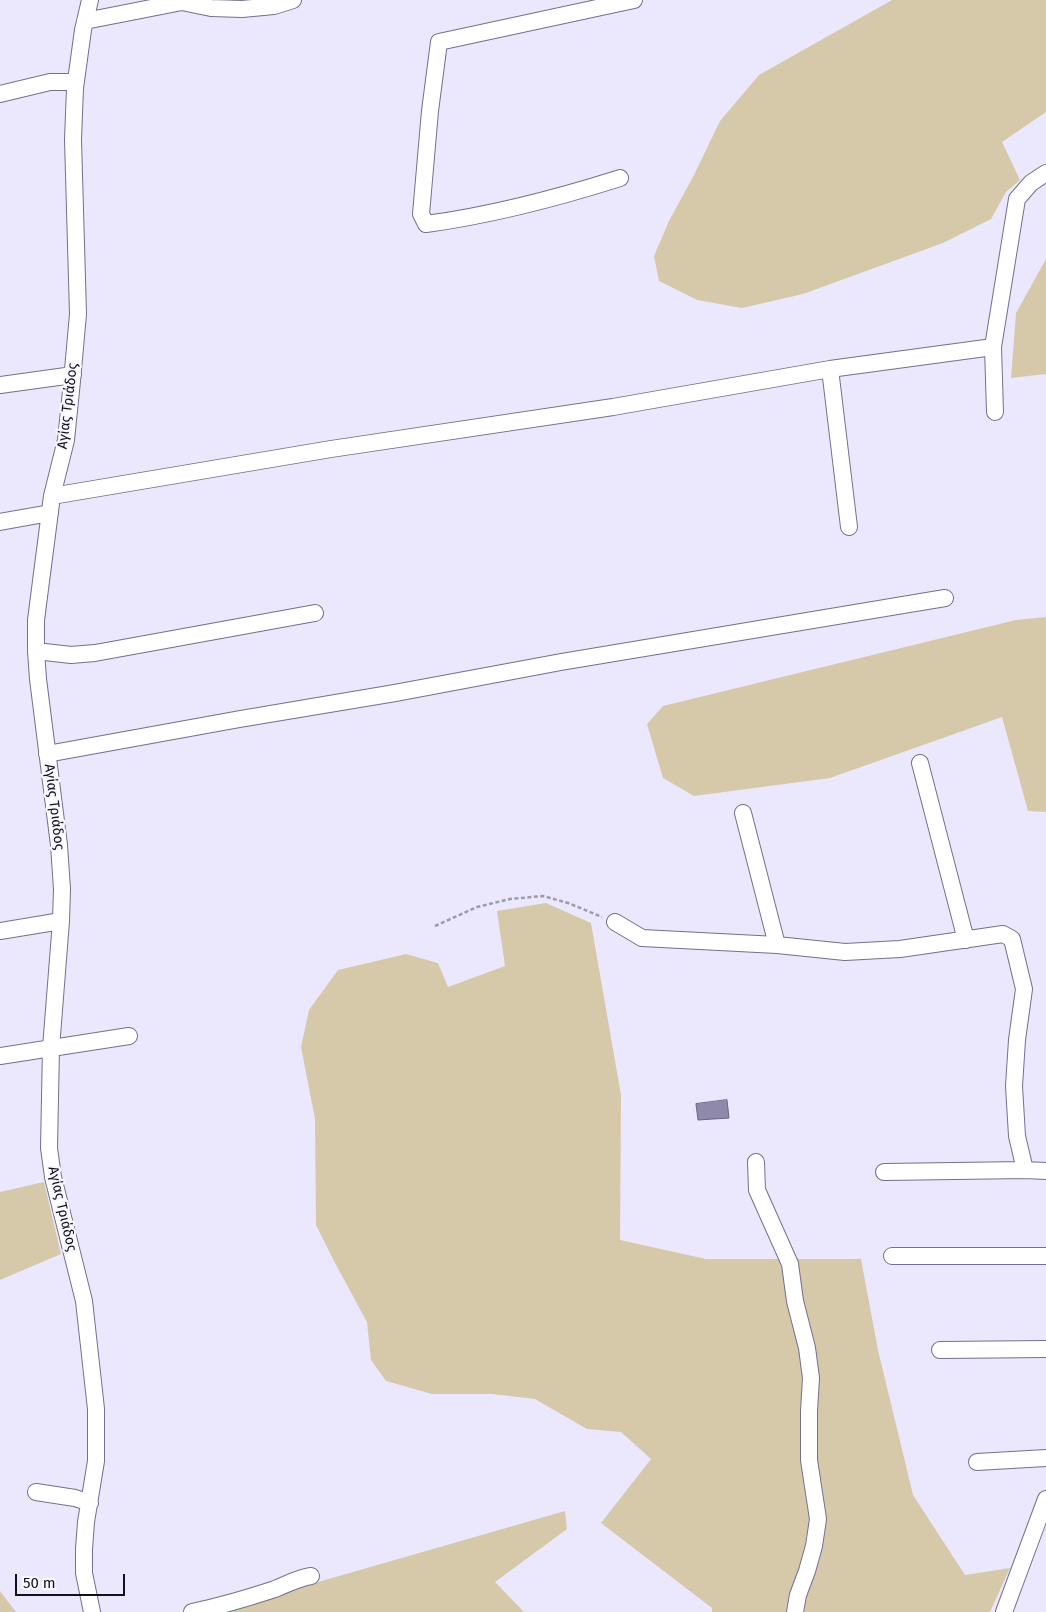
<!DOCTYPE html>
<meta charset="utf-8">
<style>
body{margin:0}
#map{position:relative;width:1046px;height:1612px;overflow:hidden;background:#ebe8fd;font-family:"Fira Sans",sans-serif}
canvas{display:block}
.scale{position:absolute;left:15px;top:1574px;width:110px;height:22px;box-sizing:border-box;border:2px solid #12101c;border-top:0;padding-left:6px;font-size:15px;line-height:18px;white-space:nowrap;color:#12101c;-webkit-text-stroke:4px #f8f7ff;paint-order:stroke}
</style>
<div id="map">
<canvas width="1046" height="1612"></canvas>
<div class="scale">50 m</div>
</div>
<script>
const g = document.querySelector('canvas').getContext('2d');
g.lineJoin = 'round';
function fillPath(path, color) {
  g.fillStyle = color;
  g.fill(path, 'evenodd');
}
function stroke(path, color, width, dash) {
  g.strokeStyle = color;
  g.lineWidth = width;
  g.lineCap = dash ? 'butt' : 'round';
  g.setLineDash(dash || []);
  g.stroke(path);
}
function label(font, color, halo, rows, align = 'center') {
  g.font = font + ' "Fira Sans",sans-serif';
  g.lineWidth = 4.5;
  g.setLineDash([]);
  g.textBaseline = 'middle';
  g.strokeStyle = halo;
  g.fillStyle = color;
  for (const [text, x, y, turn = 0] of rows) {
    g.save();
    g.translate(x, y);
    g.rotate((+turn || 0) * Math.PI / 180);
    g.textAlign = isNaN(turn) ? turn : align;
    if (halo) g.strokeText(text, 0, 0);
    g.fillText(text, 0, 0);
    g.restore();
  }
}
fillPath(new Path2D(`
 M892,0H1046V112L1002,142L1020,180L1006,192L991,219L943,243L803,294L742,308L697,300L659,281L654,256L669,221L694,175L720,121L759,75Z
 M1046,259V374L1011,378L1016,313Z
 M1046,617V812L1028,811L1002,717L830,778L694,796L663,778L647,724L663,706L1016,620Z
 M546,903L591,923L621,1095L620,1240L706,1259H861L878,1350L913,1495L965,1575L1010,1568L990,1612H712V1608L601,1523L651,1459L621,1432L587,1429L535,1399L492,1394H432L386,1381L371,1360L367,1322L335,1263L316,1225L315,1119L301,1047L309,1010L338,970L406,954L438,963L448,987L505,966L497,911Z
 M44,1182L61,1254L0,1280V1192Z
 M565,1511L567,1529L495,1582L524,1612H214Z
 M0,1591L16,1612H0Z`), '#d5c9aa');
const water = new Path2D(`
 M727,1100L729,1118L698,1120L696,1104Z`);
fillPath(water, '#8f8aab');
stroke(water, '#6a6580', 1);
const minor = new Path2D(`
 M90,0L83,30L75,88L73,140L78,314L72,381L66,440L52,496L36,620V651L38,679L59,845L62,889L61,921L51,1048L49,1148L53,1177L84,1301L96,1409V1461L86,1522L84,1549V1573L92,1612
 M85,21L182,2L211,8L242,9L274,6L293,0
 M0,94L50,82H76
 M620,178C557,198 492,215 426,224L421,214L430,111L439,42L634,0
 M830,369L849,527
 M0,385L73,375
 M995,412L993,347L1017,199L1031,183L1046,173
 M52,496L331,449L613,407L830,369L993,347
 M0,522L50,513
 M36,651L71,655L95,653L315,613
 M47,754L240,719L395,693L561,662L945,598
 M920,763L966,940
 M743,813L777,945
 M615,922L642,938L777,945L845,952L900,949L1003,934L1012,939L1024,989L1017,1040L1014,1086L1017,1136L1025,1170L1046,1171
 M0,931L61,921
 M0,1056L129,1036
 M756,1162L757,1190L790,1264L795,1301L807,1348L811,1378L809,1411V1460L818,1519L814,1546L807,1571L798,1595L795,1612
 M884,1172L1025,1170
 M892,1256H1046
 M940,1350L1046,1349
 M977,1462L1046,1458
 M36,1492L75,1498L90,1503
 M192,1612C220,1606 248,1598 275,1589C287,1584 298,1578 311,1576
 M1004,1612L1046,1499`);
stroke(minor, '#736f8e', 18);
stroke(new Path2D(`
 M435,926L477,907L510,899L543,896L568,903L602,917`), '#9d9aac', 2.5, [4, 2.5]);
stroke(minor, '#fff', 16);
label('14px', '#12101c', '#f8f7ff', [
 ["Αγίας Τριάδος",68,406,-83],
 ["Αγίας Τριάδος",54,807,83],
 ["Αγίας Τριάδος",62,1209,77]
]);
</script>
